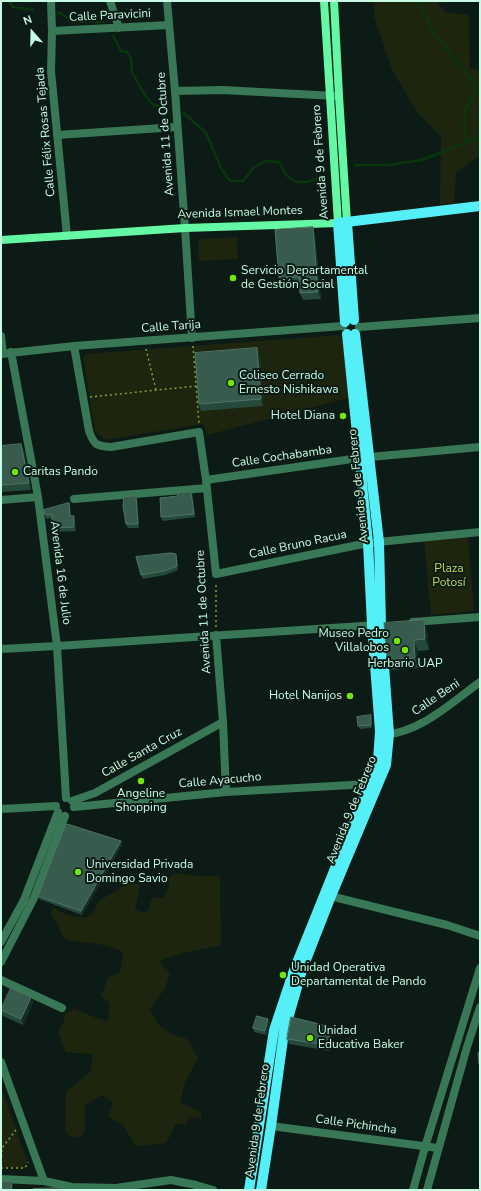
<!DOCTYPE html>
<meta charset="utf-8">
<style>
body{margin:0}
#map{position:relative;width:481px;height:1191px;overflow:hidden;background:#0c1b15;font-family:"Nunito Sans",sans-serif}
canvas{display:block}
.frame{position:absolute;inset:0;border:2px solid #c9fce4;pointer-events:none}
.north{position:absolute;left:12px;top:12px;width:40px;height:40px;-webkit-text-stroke:3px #0c1b15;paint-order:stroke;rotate:340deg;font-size:11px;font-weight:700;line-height:16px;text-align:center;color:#c9fce4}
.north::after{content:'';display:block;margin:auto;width:14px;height:18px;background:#c9fce4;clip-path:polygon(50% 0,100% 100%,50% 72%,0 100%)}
</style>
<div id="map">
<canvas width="481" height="1191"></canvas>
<div class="frame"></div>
<div class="north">N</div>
</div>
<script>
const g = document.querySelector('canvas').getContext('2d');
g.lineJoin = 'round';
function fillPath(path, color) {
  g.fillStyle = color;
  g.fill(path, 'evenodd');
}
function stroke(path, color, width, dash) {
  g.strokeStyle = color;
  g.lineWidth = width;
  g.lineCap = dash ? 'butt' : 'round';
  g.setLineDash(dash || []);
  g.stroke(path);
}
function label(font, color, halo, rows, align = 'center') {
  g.font = font + ' "Nunito Sans",sans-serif';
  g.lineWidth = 4;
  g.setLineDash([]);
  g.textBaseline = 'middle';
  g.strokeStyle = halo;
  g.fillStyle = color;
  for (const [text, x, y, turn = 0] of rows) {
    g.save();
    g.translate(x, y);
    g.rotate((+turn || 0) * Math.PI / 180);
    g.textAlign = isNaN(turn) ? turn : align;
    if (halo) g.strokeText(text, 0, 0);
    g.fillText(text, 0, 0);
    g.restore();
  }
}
fillPath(new Path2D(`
 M374,1H436L446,12L469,15L470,69L480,70V155L456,173L454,204L440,203L441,137L417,112L392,70L374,16Z
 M237,237L238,259L199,261L198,239Z
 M339,335L344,343L349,398L207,435L203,424L105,440L95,431L83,357L86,354Z
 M468,537L474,611L431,615L424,541Z
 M176,873L199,876H220L221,945L180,954L159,961L170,973L165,988L150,1010L159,1025L173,1035L187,1039L198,1058L185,1082L180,1102L201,1112V1118L190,1117L186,1125L176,1123L170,1136L166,1143L142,1146L135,1145L123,1125L108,1117L113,1102L102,1095L85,1106V1131L80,1138L70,1136L65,1130L66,1092L90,1072L93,1054L74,1053L66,1052L62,1043L58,1030L64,1023L65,1013L74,1009C86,1013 96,1019 108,1021L110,1003L101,996L108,978L120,972L123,952C106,943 86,943 67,940L60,932L59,924L50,914L54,908L68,915L85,918L93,914L98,901L116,891L130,881L140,885L135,910L147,913L152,898H163L169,884V877Z
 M1,1087L28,1163L25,1168L1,1167Z`), '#1d250f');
stroke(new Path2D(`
 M9,1L13,7L33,10
 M417,1L433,31L452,56L468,74L477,90L465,110L464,128L467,142
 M58,12L73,21L104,22
 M113,36L121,51L127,52L131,58L132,72L143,92L152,104L165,108
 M184,113L206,133L221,168L230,181H243L253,168L265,161L279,162L286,175L296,182H307L322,177
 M355,165H388L422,160L480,137`), '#0a360d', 2.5);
stroke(new Path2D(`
 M193,346L199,424
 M146,349L156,390
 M90,397L196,386
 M216,627V583
 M1,1167L2,1148L16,1130
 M1,1168H25L28,1163V1162`), '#7da732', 1.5, [2, 3]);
stroke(new Path2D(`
 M51,1L52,31L51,71L67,236
 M110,1L119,28
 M167,1L175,91L185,228L192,338
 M52,31L169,25
 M175,91L222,90L336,96
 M57,135L177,127
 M359,327L480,318
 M1,336L3,354
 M74,346L89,431C94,445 96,446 111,447L199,432L206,480L216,574L368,543L480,532
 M11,352L38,497L57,646L66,798
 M1,354L74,346L343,326
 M206,480L359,458L480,447
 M74,499L207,488
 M1,500L38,497
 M413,622L480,617
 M216,635L223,722L226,792
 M1,649L57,646L377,625
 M384,735C421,732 451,703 480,682
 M72,801L95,793L223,722
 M74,807L226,792L369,784
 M1,809L56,806
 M326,895L447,925L480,936
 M1,942L24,900L58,812
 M1,962L34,898L65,816
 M1,980L62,1008
 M1,1062L44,1181
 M271,1126L438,1148
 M1,1179L44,1181L72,1187L116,1188L171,1180L196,1185L213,1190
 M413,1190L425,1147L480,968
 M427,1190L467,1047L480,1007`), '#397856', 8);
stroke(new Path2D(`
 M334,1L339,96L347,222
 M1,240L185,228L338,223L324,1`), '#64f8a5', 8);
stroke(new Path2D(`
 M347,222L354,320
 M345,322L338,223L480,206
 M249,1190L274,1030L294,970L369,784L378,761L380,731L372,625L368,543L347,334
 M261,1190L271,1126L284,1032L302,970L331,896L386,765L389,734L381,625L379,542L355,334`), '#55f0f7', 10);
fillPath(new Path2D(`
 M315,234L321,299L303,300L300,293L299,284L282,286L279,278Z
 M257,348L260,355L263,406L201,411L199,404Z
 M21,444L24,451L31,490L1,492V446Z
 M191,492L193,495L195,517L163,521L161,517L178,496Z
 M137,499L139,528H128L126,524Z
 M69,503L71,507V516L75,520L76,531L54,532L52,528V518L46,519L45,515Z
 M176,554L177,558L178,570L165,575L143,579L141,575Z
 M427,631L429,650L418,651L419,668L391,670L387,660Z
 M371,715L372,719V728L360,729L358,726Z
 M121,841L122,845L82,915L39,899L38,896Z
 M31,997L33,1002L23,1025L3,1016L1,1011V1009Z
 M268,1019L270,1023L266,1035L254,1032L253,1028Z
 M331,1027L333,1033L330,1051L289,1044L287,1039Z`), '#25493b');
fillPath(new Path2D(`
 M313,227L315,234L321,299L318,292Z
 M257,348L260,355L263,406L261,399Z
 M21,444L24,451L31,490L29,483Z
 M191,492L193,495L195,517L194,514Z
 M136,496L137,499L139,528L138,524Z
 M69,503L71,507V520L70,516Z
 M74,516L75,520L76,531L74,527Z
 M176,554L177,558L178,570L177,566Z
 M424,620L427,631L429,650L425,639Z
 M414,640L418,651L419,668L415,658Z
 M371,715L372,719V728L371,725Z
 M121,841L122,845L82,915L81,911Z
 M31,997L33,1002L23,1025L21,1019Z
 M268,1019L270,1023L266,1035L265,1031Z
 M331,1027L333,1033L330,1051L328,1045Z
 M12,1181L13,1185V1190H11Z`), '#142e24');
const building = new Path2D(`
 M313,227L318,292L300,293L299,277L279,278L275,230Z
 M257,348L261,399L199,404L195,353Z
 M21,444L29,483L1,485V446Z
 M191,492L194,514L161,517L160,498L178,496L177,493Z
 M136,496L138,524H126L123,506L124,497Z
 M69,503L70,516H74V527L52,528V515H45L44,510Z
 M171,553L176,554L177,566L164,571L141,575L136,557Z
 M424,620L425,639L414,640L415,658L387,660L384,623Z
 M371,715V725L358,726L357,717Z
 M67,824L121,841L81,911L38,896L56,849Z
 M11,988L31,997L21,1019L1,1010Z
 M257,1016L268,1019L265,1031L253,1028Z
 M291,1017L331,1027L328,1045L287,1039Z
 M480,1051V1065L479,1064L478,1053Z
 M1,1181H12L11,1190H1Z
 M61,1188V1190H33V1189Z`);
fillPath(building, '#375c4d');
stroke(building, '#4e7565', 1);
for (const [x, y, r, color] of [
 [233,278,4,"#75e60b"],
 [231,383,4,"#75e60b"],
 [343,416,4,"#75e60b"],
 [15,472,4,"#75e60b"],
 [397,641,4,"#75e60b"],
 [405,650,4,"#75e60b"],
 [350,696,4,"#75e60b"],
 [141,781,4,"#75e60b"],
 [78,872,4,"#75e60b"],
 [283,975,4,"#75e60b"],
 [310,1038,4,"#75e60b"]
]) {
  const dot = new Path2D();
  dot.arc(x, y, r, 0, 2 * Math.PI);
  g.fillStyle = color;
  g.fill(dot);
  stroke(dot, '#0c1b15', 1.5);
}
label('12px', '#c9fce4', '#0c1b15', [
 ["Calle Paravicini",110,16,-3],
 ["Calle Félix Rosas Tejada",46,132,-95],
 ["Avenida 11 de Octubre",166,134,-94],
 ["Avenida 9 de Febrero",321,162,-94],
 ["Avenida Ismael Montes",240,213,-2],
 ["Calle Tarija",171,327,-4],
 ["Calle Cochabamba",282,457,-8],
 ["Avenida 9 de Febrero",359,486,-96],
 ["Calle Bruno Racua",298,545,-12],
 ["Avenida 16 de Julio",60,573,83],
 ["Avenida 11 de Octubre",204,612,-93],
 ["Calle Beni",436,698,-34],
 ["Calle Santa Cruz",142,753,-29],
 ["Calle Ayacucho",220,781,-5],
 ["Avenida 9 de Febrero",352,810,-68],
 ["Avenida 9 de Febrero",258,1121,-82],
 ["Calle Pichincha",356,1125,8]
]);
label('12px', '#c9fce4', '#0c1b15', [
 ["Servicio Departamental",241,271],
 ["de Gestión Social",241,285],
 ["Coliseo Cerrado",239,376],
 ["Ernesto Nishikawa",239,390],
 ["Hotel Diana",335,416,"right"],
 ["Caritas Pando",23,472],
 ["Museo Pedro",389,634,"right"],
 ["Villalobos",389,648,"right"],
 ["Herbario UAP",405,664,"center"],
 ["Hotel Nanijos",342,696,"right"],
 ["Angeline",141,794,"center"],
 ["Shopping",141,808,"center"],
 ["Universidad Privada",86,865],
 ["Domingo Savio",86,879],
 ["Unidad Operativa",291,968],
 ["Departamental de Pando",291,982],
 ["Unidad",318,1031],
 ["Educativa Baker",318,1045]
], 'left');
label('12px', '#c3d85a', '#0c1b15', [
 ["Plaza",449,569],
 ["Potosí",449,583]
]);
</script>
